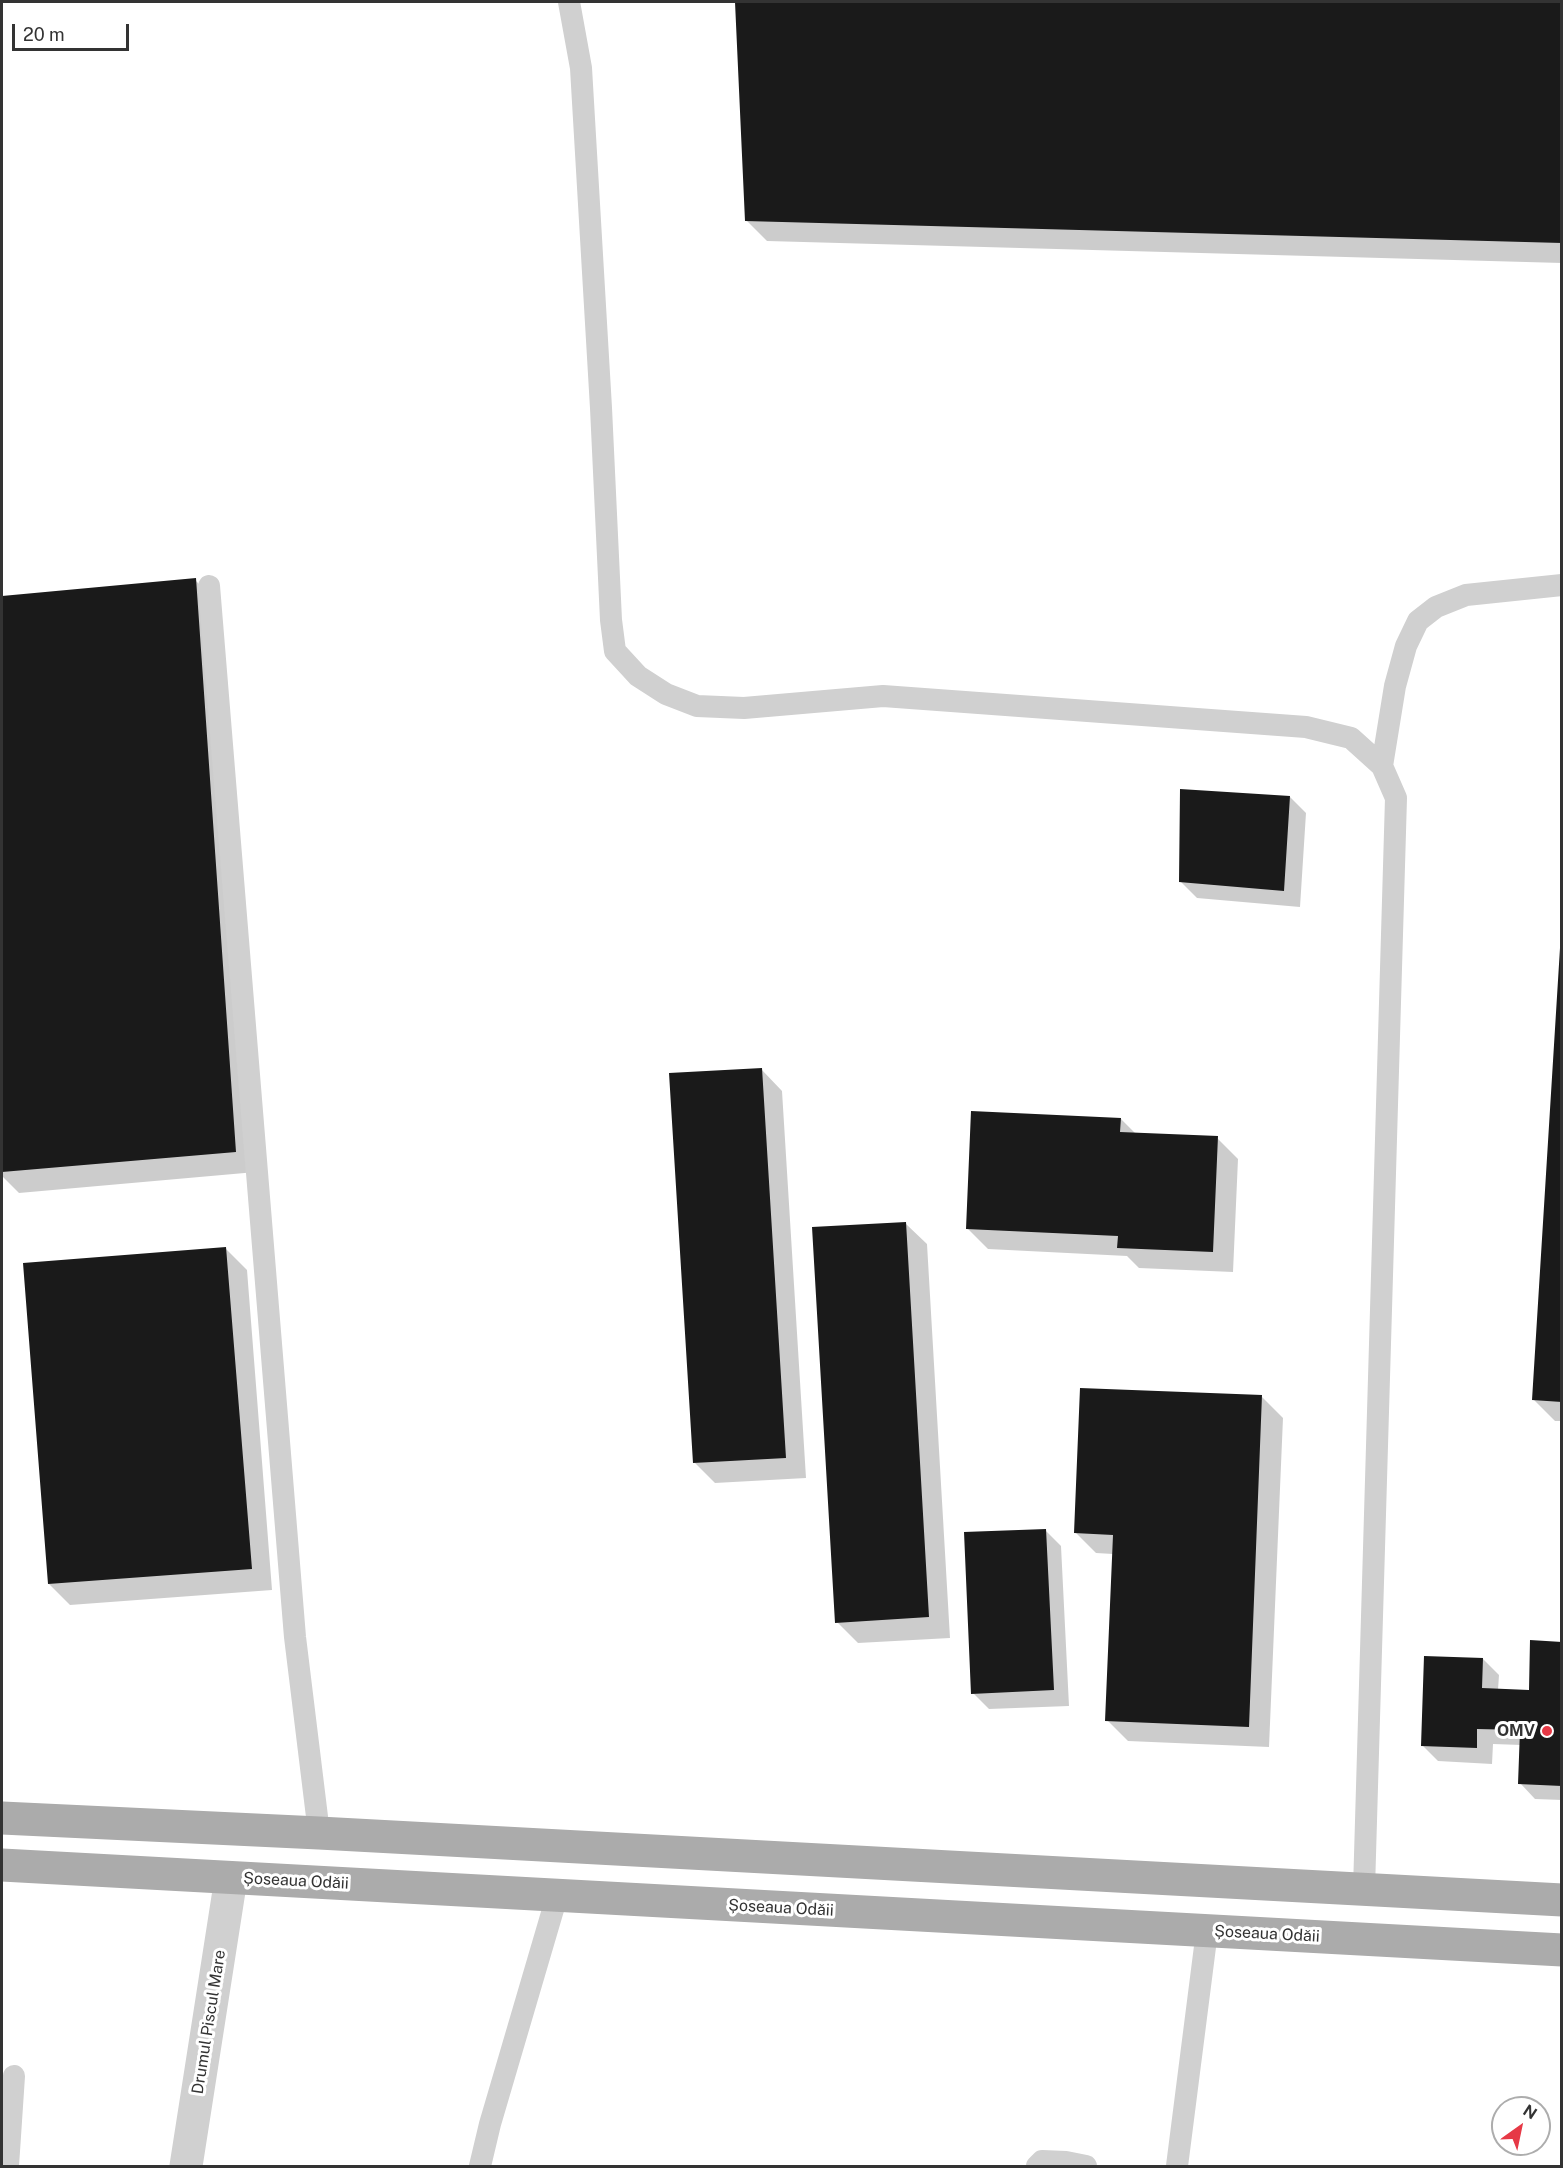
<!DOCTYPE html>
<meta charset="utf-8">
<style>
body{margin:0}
#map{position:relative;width:1563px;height:2168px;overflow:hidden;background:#fff;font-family:"Public Sans",sans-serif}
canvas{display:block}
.frame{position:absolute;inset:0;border:3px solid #333;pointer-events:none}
.north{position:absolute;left:1491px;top:2096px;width:60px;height:60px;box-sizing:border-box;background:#fff;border:2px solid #adadad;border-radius:50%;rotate:33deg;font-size:16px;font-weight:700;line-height:24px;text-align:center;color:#333}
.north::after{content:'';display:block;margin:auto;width:21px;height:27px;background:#e63946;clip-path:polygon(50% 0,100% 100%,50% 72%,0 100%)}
.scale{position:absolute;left:12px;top:24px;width:117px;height:27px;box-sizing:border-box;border:3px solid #333;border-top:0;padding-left:8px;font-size:18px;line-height:21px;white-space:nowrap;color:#333;-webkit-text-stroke:4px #fff;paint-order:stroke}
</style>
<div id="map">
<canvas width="1563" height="2168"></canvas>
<div class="frame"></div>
<div class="north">N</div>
<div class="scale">20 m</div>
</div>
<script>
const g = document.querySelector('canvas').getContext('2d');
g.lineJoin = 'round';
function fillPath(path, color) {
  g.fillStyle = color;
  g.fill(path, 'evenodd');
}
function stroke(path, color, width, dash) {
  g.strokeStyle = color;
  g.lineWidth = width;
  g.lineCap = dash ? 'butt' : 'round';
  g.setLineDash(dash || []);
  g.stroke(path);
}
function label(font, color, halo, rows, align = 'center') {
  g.font = font + ' "Public Sans",sans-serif';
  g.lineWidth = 6;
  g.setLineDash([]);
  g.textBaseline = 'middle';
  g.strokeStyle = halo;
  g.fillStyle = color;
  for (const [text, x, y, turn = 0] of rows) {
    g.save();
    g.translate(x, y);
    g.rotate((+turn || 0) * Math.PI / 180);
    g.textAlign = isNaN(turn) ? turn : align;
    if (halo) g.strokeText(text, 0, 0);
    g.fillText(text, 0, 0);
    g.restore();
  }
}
fillPath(new Path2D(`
 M736,2H1562V263L767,241L746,220Z
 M195,580L216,601L256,1172L19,1193L2,1176V598Z
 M1290,797L1306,813L1300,907L1197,898L1181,882Z
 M1562,943V1421H1555L1534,1400Z
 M762,1070L782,1091L806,1478L715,1483L694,1462Z
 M1121,1119L1136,1134L1217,1138L1238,1159L1233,1272L1139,1268L1127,1256L988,1249L967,1228Z
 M906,1224L927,1244L950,1638L858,1643L837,1622Z
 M226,1249L247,1270L272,1590L70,1605L49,1584Z
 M1262,1397L1283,1418L1269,1747L1128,1741L1107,1720L1113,1554L1096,1553L1076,1533Z
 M1045,1530L1061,1546L1069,1706L989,1709L973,1693Z
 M1562,1643V1800L1535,1799L1520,1783L1521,1745L1493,1744L1492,1764L1438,1761L1422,1745L1483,1659L1499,1675L1498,1690L1530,1691Z`), '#0003');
fillPath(new Path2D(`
 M735,2H1562V243L745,221Z
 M196,578L236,1152L2,1172V596Z
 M1180,789L1290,796L1284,891L1179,882Z
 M1560,948H1562V1402L1532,1400Z
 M762,1068L786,1458L693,1463L669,1073Z
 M971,1111L1121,1118L1120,1132L1218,1136L1213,1252L1117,1248L1118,1236L966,1229Z
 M906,1222L929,1617L835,1623L812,1227Z
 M226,1247L252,1569L48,1584L23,1263Z
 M1080,1388L1262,1395L1249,1727L1105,1721L1113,1535L1074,1533Z
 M1046,1529L1054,1690L971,1694L964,1532Z
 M1530,1640L1562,1642V1786L1518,1784L1520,1730L1477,1729V1748L1421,1746L1424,1656L1483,1658L1482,1688L1529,1690Z`), '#1a1a1a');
stroke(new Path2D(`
 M569,2L581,68L601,408L611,620L615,651L638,676L666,694L697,706L744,708L883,696L1306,727L1351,738L1382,766L1396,798L1364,1889
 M209,586L295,1637L319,1833
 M1382,766L1395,686L1406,646L1418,621L1436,607L1466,595L1562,585
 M8,2166L14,2076
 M480,2166L490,2124L557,1896
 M1037,2166L1042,2161L1066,2162L1086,2166
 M1177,2166L1207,1931`), '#d0d0d0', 22);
stroke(new Path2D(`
 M186,2166L231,1878`), '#d0d0d0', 33);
stroke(new Path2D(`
 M2,1818L319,1833L1562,1900
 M2,1865L1562,1950`), '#ababab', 33);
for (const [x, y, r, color] of [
 [1547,1731,6,"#e63946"]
]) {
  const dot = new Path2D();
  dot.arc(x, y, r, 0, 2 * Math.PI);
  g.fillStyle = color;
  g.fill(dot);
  stroke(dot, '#fff', 2);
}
label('bold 16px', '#333', '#fff', [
 ["OMV",1535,1731]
], 'right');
label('16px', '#333', '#fff', [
 ["Șoseaua Odăii",296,1881,3],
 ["Șoseaua Odăii",781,1908,3],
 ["Șoseaua Odăii",1267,1934,3],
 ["Drumul Piscul Mare",209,2022,-81]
]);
</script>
